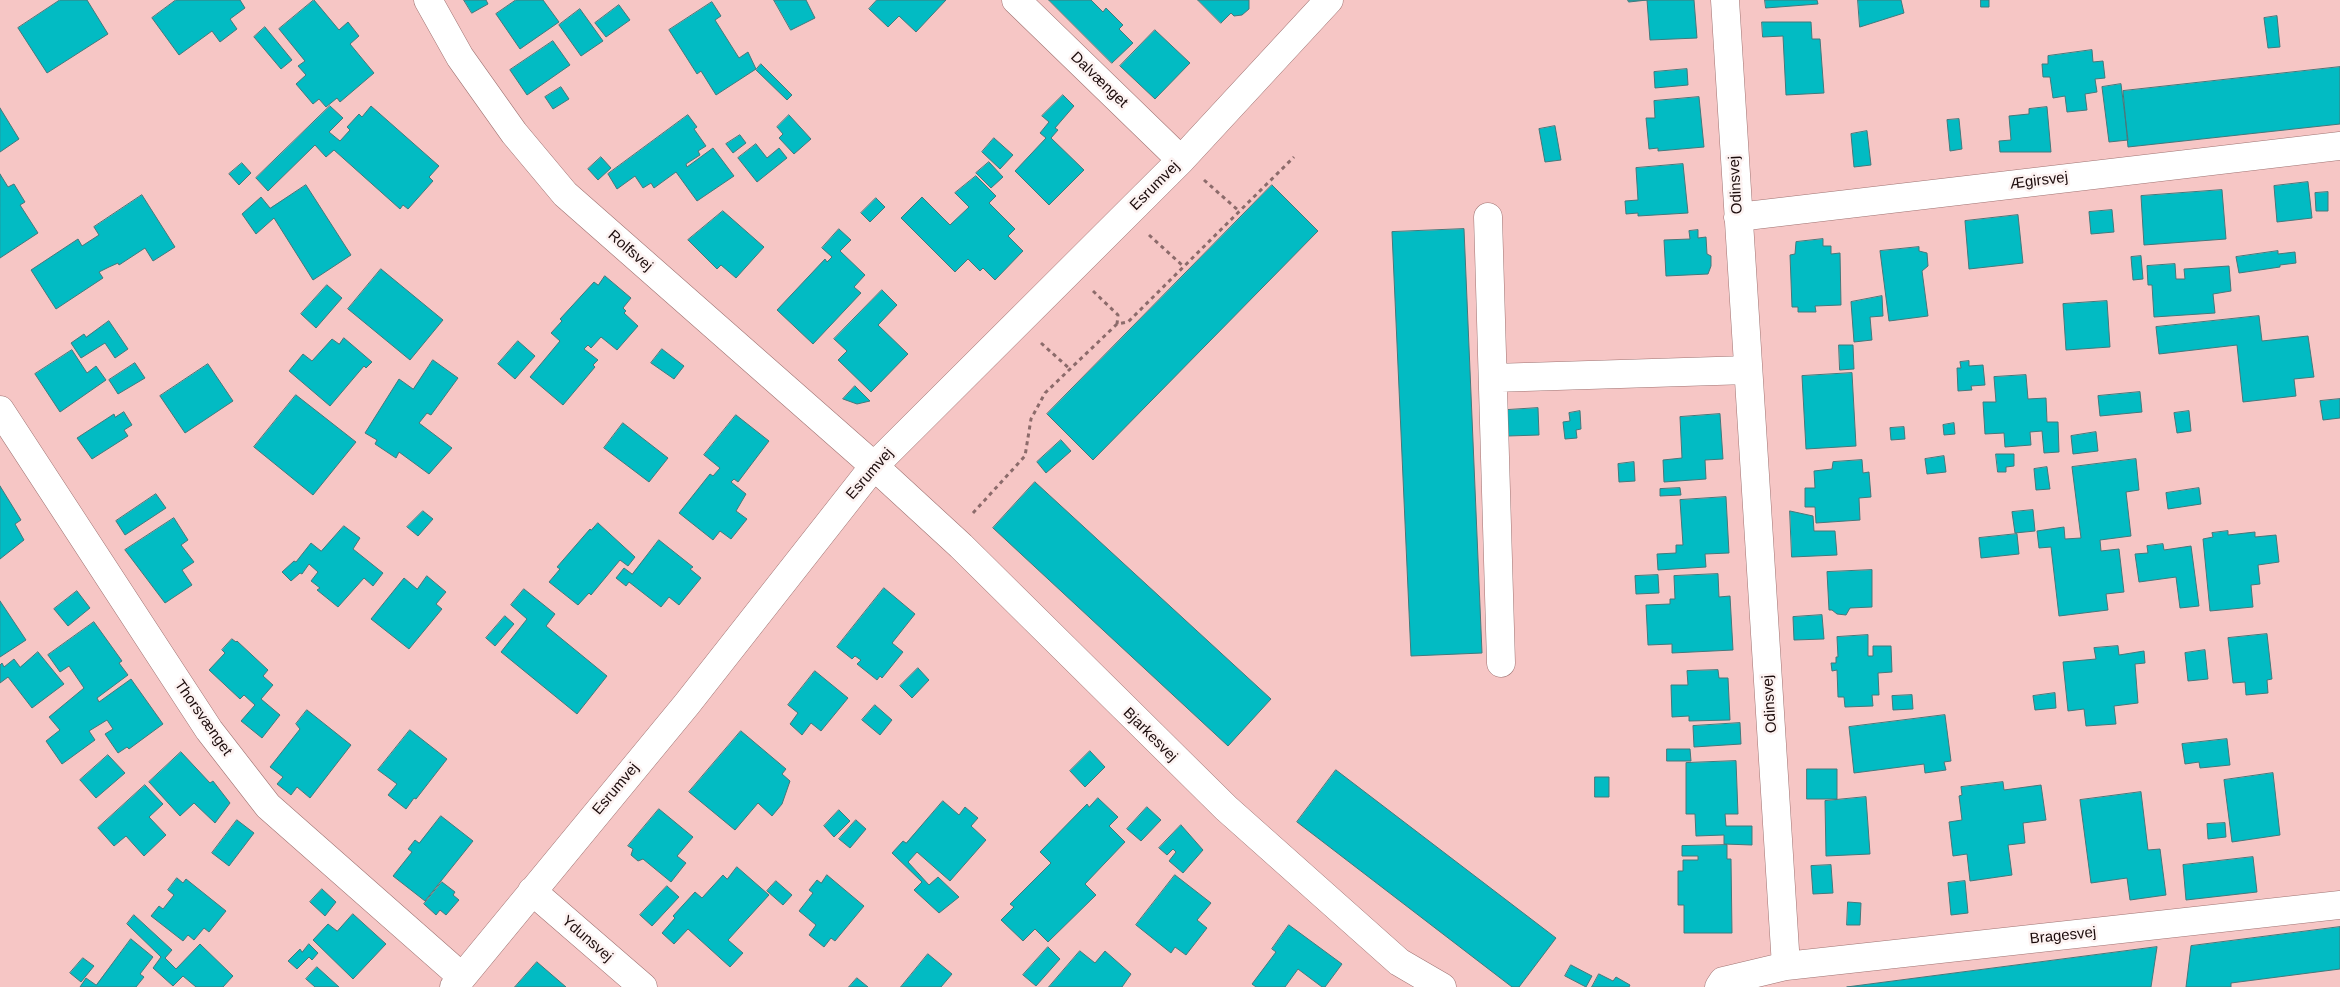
<!DOCTYPE html>
<meta charset="utf-8">
<style>
body{margin:0}
canvas{display:block;background:#f6c6c5}
</style>
<canvas width="2340" height="987"></canvas>
<script>
const g = document.querySelector('canvas').getContext('2d');
g.lineJoin = 'round';
function fillPath(path, color) {
  g.fillStyle = color;
  g.fill(path, 'evenodd');
}
function stroke(path, color, width, dash) {
  g.strokeStyle = color;
  g.lineWidth = width;
  g.lineCap = dash ? 'butt' : 'round';
  g.setLineDash(dash || []);
  g.stroke(path);
}
function label(font, color, halo, rows, align = 'center') {
  g.font = font + ' Helvetica,sans-serif';
  g.lineWidth = 5;
  g.setLineDash([]);
  g.textBaseline = 'middle';
  g.strokeStyle = halo;
  g.fillStyle = color;
  for (const [text, x, y, turn = 0] of rows) {
    g.save();
    g.translate(x, y);
    g.rotate((+turn || 0) * Math.PI / 180);
    g.textAlign = isNaN(turn) ? turn : align;
    if (halo) g.strokeText(text, 0, 0);
    g.fillText(text, 0, 0);
    g.restore();
  }
}
const building = new Path2D(`
 M60,0H87L108,34L47,73L18,28Z
 M176,0H240L245,8L230,19L237,29L220,42L212,31L179,55L152,18Z
 M314,0L339,30L348,22L359,36L350,44L374,73L340,102L337,98L326,107L319,99L313,104L296,84L306,75L298,66L305,61L279,29Z
 M464,0H486L488,4L472,13Z
 M516,0H543L559,22L520,49L496,14Z
 M774,0H806L815,18L791,30Z
 M877,0H946L916,32L899,16L888,27L869,9Z
 M1049,0H1091L1103,12L1106,8L1123,25L1119,29L1133,43L1112,63Z
 M1198,0H1249V9L1242,15L1234,16L1231,13L1221,23Z
 M1628,0H1694L1697,38L1650,40L1647,0L1629,2Z
 M1765,0H1817L1818,4L1766,8Z
 M1858,0H1901L1904,13L1860,27Z
 M1981,0H1989V7H1981Z
 M712,2L721,16L715,20L739,58L748,52L756,69L716,95L701,71L697,74L669,30Z
 M619,5L630,20L606,37L595,23Z
 M580,9L603,41L581,56L559,25Z
 M2277,16L2280,47L2268,48L2264,18Z
 M1762,22H1811L1812,39H1820L1824,93L1786,95L1783,36L1763,37Z
 M265,27L292,60L281,69L254,37Z
 M1155,30L1190,63L1155,99L1120,66Z
 M553,41L570,65L527,95L510,70Z
 M2092,50L2093,62L2103,61L2105,78L2095,79L2097,92L2085,94L2087,110L2067,112L2065,96L2053,98L2050,77H2043L2042,64H2048V56Z
 M761,64L792,95L787,100L756,70Z
 M2340,67V124L2128,147L2123,91Z
 M1687,69L1688,85L1655,88L1654,72Z
 M2121,84L2128,140L2109,142L2102,87Z
 M561,87L569,99L553,109L545,97Z
 M1063,95L1074,106L1055,128L1058,130L1051,138L1084,170L1049,205L1015,171L1046,138L1040,133L1049,122L1042,116Z
 M1699,97L1704,147L1658,151V148L1649,149L1646,118H1655L1654,101Z
 M330,106L343,118L329,132L340,141L350,130L347,127L359,114L362,117L371,106L439,166L429,177L433,181L408,209L403,205L400,209L334,150L326,157L315,145L268,191L256,178Z
 M2047,107L2051,152H2000L1999,141L2011,140L2009,116L2029,114V109Z
 M0,108L19,139L0,152Z
 M688,115L697,127L694,129L706,146L698,151L700,155L686,164L687,167L713,148L734,176L697,201L676,172L654,188L651,183L643,188L635,176L617,189L608,174Z
 M789,115L811,139L794,154L779,138L783,134L777,127Z
 M1959,119L1962,149L1950,151L1947,120Z
 M1555,126L1561,160L1545,162L1539,129Z
 M1867,131L1871,165L1854,167L1851,134Z
 M740,135L746,143L733,153L726,144Z
 M994,138L1013,155L1000,169L982,152Z
 M756,144L767,158L779,148L787,158L757,182L738,158Z
 M601,157L611,168L598,180L588,169Z
 M989,162L1003,177L991,188L976,173Z
 M242,163L251,173L239,185L229,174Z
 M1683,164L1688,213L1638,216V213L1626,214L1625,201L1638,200L1636,168Z
 M0,174L8,187L14,184L25,202L20,205L38,233L0,258Z
 M976,176L996,196L989,203L1015,229L1008,236L1023,251L995,280L983,268L980,271L968,259L955,272L901,218L922,197L950,225L969,207L955,193Z
 M2308,182L2312,218L2277,222L2274,186Z
 M306,185L351,255L313,280L274,218L256,234L242,214L261,197L270,208Z
 M1272,185L1318,231L1093,460L1047,414Z
 M2222,190L2226,239L2144,245L2141,196Z
 M2328,192V211H2316L2315,193Z
 M142,195L175,247L153,261L145,248L119,265L118,263L109,267L99,272L103,278L56,309L31,270L78,239L82,246L99,235L94,227Z
 M876,198L885,207L870,222L861,213Z
 M2112,210L2114,232L2091,234L2089,212Z
 M723,211L764,247L736,278L721,265L717,269L688,240Z
 M2018,215L2023,263L1969,269L1965,221Z
 M839,229L851,240L840,251L865,275L854,287L861,293L813,344L777,310L825,259L827,262L832,257L822,248Z
 M1464,229L1482,653L1411,656L1392,232Z
 M1698,230V238L1706,237L1707,254L1711,256V266L1708,274L1666,276L1664,240L1690,239L1689,231Z
 M1823,239V246H1831V254L1840,253L1841,305L1815,306L1816,312H1798V307H1792L1790,255L1795,254L1796,242Z
 M1919,247V251L1927,253L1928,266L1922,271L1928,316L1889,321L1880,251Z
 M2278,251V254L2295,252L2296,263L2280,265V267L2239,273L2236,257Z
 M2141,256L2143,279L2133,280L2131,257Z
 M2175,264L2176,279H2185L2184,269L2229,266L2231,291L2213,294L2215,313L2154,317L2152,285H2148L2147,266Z
 M381,269L443,320L410,360L348,309Z
 M605,276L631,298L623,308L626,311L624,313L638,326L617,350L601,337L591,348L588,345L584,349L598,360L593,365L595,367L563,405L530,377L560,341L551,333L562,321L560,319L594,282L598,285Z
 M327,285L342,298L316,328L301,314Z
 M882,290L897,305L878,325L908,354L871,392L838,360L847,351L834,339Z
 M1882,296L1883,316L1870,317L1872,340L1854,342L1851,302Z
 M2107,301L2110,347L2066,350L2063,304Z
 M2259,316L2262,341L2308,336L2314,377L2294,379L2296,396L2243,402L2237,345L2159,354L2156,327Z
 M109,321L128,349L115,358L105,343L81,358L71,343L84,334L86,337Z
 M344,338L372,362L366,368L364,366L330,406L289,371L303,354L312,361L332,339L339,344Z
 M518,341L535,356L515,379L498,364Z
 M1839,345H1853L1854,369L1840,370Z
 M662,349L684,366L674,379L651,363Z
 M72,350L87,373L96,366L106,380L60,412L35,374Z
 M433,360L458,378L431,415L427,413L419,423L452,448L429,474L399,452L396,458L375,444L377,440L365,433L399,379L413,389Z
 M1969,361V366L1983,365L1985,385L1971,386L1972,390L1958,391L1957,368H1961L1960,362Z
 M135,363L145,378L118,394L109,380Z
 M208,364L233,401L185,433L160,396Z
 M1852,373L1856,446L1806,449L1802,376Z
 M2026,375L2028,399L2046,398L2047,422H2058L2059,452L2044,453L2042,431L2030,432L2031,445L2005,447L2004,433L1985,434L1983,402H1996L1994,377Z
 M855,386L870,401L857,404L843,399Z
 M2140,392L2142,412L2100,416L2098,396Z
 M296,395L356,442L313,495L254,447Z
 M2340,399V418L2323,420L2320,401Z
 M1538,408L1539,435L1508,436L1507,410Z
 M1580,411L1581,429L1576,430L1577,438L1565,439L1563,422L1570,421L1569,413Z
 M2189,411L2191,431L2177,433L2174,413Z
 M124,412L132,425L124,430L128,436L92,459L77,438L114,414L115,417Z
 M1720,414L1723,459L1705,460L1706,479L1664,482L1663,460L1682,458L1680,417Z
 M736,415L769,441L738,482L734,479L731,482L746,494L736,511L747,519L731,539L720,531L713,540L679,513L710,474L713,476L720,468L704,455Z
 M623,423L668,458L649,482L604,448Z
 M1954,423L1955,434L1944,435L1943,425Z
 M1904,427L1905,439L1891,440L1890,428Z
 M2096,432L2098,451L2073,454L2071,436Z
 M1061,440L1071,451L1046,473L1037,462Z
 M1996,454H2014V466L2006,467V472H1998Z
 M1944,456L1946,472L1927,474L1925,459Z
 M2136,459L2139,490L2126,492L2131,536L2100,540L2101,551L2119,549L2124,592L2106,594L2108,610L2059,616L2051,547L2039,548L2037,531L2064,527L2065,539L2081,538L2072,467Z
 M1862,460L1863,473L1869,472L1871,497L1859,498L1860,520L1816,523L1815,507H1805V488H1815L1814,471L1832,469L1833,462Z
 M1634,462L1635,481L1619,482L1618,464Z
 M2047,467L2050,489L2036,490L2034,469Z
 M1035,482L1271,699L1228,746L993,528Z
 M0,486L21,520L15,524L24,540L0,559Z
 M1680,488L1681,495L1660,496V489Z
 M2199,488L2201,504L2168,509L2166,493Z
 M156,494L166,508L125,535L116,521Z
 M1726,497L1729,553L1705,554L1706,567L1658,570L1657,554L1676,553V545H1683L1680,500Z
 M2033,510L2035,531L2015,533L2012,512Z
 M423,511L433,519L418,536L407,527Z
 M1790,511L1813,516L1814,531H1835L1837,555L1792,557Z
 M174,518L188,540L181,545L194,562L182,570L192,585L165,603L125,550Z
 M598,523L635,557L628,566L620,560L591,595L589,593L578,605L549,582L560,569L557,567L590,529L591,530Z
 M344,526L360,538L353,549L383,573L373,586L364,578L338,607L317,590L320,588L311,581L318,572L309,564L302,574L300,573L291,581L282,572L294,561L296,562L311,543L321,551Z
 M2228,531V535L2255,532V537L2276,535L2279,562L2258,565L2260,584L2251,585L2253,607L2210,611L2203,539L2213,537L2212,533Z
 M2017,534L2019,554L1981,558L1979,538Z
 M659,540L693,567L690,569L701,578L679,605L669,597L661,607L629,582L626,586L616,578L624,568L632,574Z
 M2163,544L2164,550L2191,546L2199,606L2180,608L2176,577L2139,582L2135,554L2148,553L2147,546Z
 M1872,570V607L1850,608L1846,615L1837,614L1832,610H1829L1827,572Z
 M1718,574L1719,597L1730,596L1733,650L1672,653V644L1648,645L1646,605L1670,604V599H1675L1674,576Z
 M1658,575L1659,593L1636,594L1635,576Z
 M427,576L446,592L436,604L442,609L409,649L371,619L404,578L417,589Z
 M884,588L915,614L892,643L903,652L882,678L880,676L877,680L857,664L861,660L855,656L852,659L837,647Z
 M524,589L555,614L546,626L607,676L577,714L501,652L527,619L511,605Z
 M77,591L90,608L68,626L54,609Z
 M0,601L26,640L0,657Z
 M1822,615L1824,639L1794,640L1793,617Z
 M505,616L514,624L495,646L486,638Z
 M94,622L122,661L119,663L128,675L97,698L99,702L131,679L163,724L129,749L127,747L118,753L105,734L113,729L107,720L89,731L95,740L62,764L46,741L60,730L49,717L84,688L69,666L60,672L48,655Z
 M2267,634L2272,679L2267,680L2268,693L2246,695L2245,682L2233,683L2228,638Z
 M1868,635V656H1873V646H1891L1892,672L1878,673L1879,695H1872L1873,706L1845,707L1844,697H1838L1837,670L1832,671L1831,663H1836V657H1838L1837,637Z
 M232,639L236,642L237,641L268,670L263,676L273,685L261,699L280,715L262,738L241,721L255,705L244,695L240,699L209,670L225,653L222,650Z
 M2118,646L2119,655L2144,651L2145,663L2135,664L2138,703L2114,706L2116,724L2086,726L2084,709L2068,711L2063,662L2096,659L2094,648Z
 M2205,650L2208,679L2188,681L2185,653Z
 M38,652L64,684L32,708L8,677L0,683V665L2,663L4,667L14,659L20,667Z
 M918,668L929,680L912,698L900,686Z
 M1718,670L1719,678H1728L1730,720L1689,721V716L1672,717L1671,685H1688L1687,671Z
 M815,671L848,698L821,731L811,723L802,735L790,724L798,713L788,705Z
 M2055,693L2056,708L2035,710L2033,696Z
 M1912,695L1913,709L1893,710L1892,696Z
 M875,705L892,720L880,735L862,720Z
 M307,710L351,745L310,798L297,787L291,795L277,784L283,777L270,767L300,729L296,724Z
 M1945,715L1951,761L1944,762L1946,770L1925,773L1924,764L1854,773L1849,727Z
 M1740,723L1741,744L1694,747L1693,726Z
 M410,730L447,759L416,799L414,798L406,809L388,795L397,784L378,770Z
 M741,731L786,769L782,774L790,781L782,804L772,816L758,803L735,830L689,792Z
 M2227,739L2230,765L2200,768L2199,762L2185,764L2182,744Z
 M1667,749H1690L1691,761H1667Z
 M1090,751L1105,767L1085,787L1070,771Z
 M181,752L210,783L213,781L230,803L215,823L194,803L180,816L149,782Z
 M108,755L125,773L96,798L80,780Z
 M1736,761L1738,814H1725L1726,826H1752V845L1724,844V835L1696,836L1695,814H1686V763Z
 M1807,769H1837V799H1807Z
 M1336,770L1556,938L1519,987H1512L1297,822Z
 M2273,773L2280,835L2232,842L2224,780Z
 M1595,777H1609V797H1595Z
 M2003,782L2004,790L2041,785L2046,820L2023,823L2025,843L2008,845L2012,875L1970,881L1967,854L1953,856L1949,822L1962,820L1959,796L1962,795L1961,787Z
 M145,785L163,804L149,817L166,835L144,856L126,836L114,846L98,828Z
 M2141,792L2148,850L2160,849L2166,895L2130,900L2127,878L2091,883L2080,800Z
 M1866,797L1870,854L1826,856L1825,801Z
 M1098,798L1118,817L1109,826L1125,842L1085,884L1096,895L1048,942L1035,929L1023,941L1001,920L1014,907L1010,904L1051,863L1040,852L1087,804L1089,807Z
 M943,801L959,815L965,807L978,818L971,826L986,840L950,881L917,852L908,862L929,885L938,877L959,897L939,913L914,890L922,882L892,853L903,841L906,843Z
 M1147,807L1161,820L1141,841L1127,829Z
 M659,809L693,837L677,856L686,863L671,882L643,859L638,861L631,855L633,849L628,846Z
 M839,810L850,821L834,837L824,826Z
 M441,816L473,841L425,901L393,876L412,852L408,849L415,840L419,843Z
 M237,820L254,833L229,866L212,853Z
 M856,820L866,829L850,848L839,839Z
 M2225,823L2226,837L2208,839L2207,824Z
 M1181,825L1203,850L1183,873L1169,861L1176,852L1173,849L1167,855L1159,848Z
 M1727,845V859H1731L1732,933H1684V905H1678V871H1683V860H1698V856H1682V846Z
 M2253,857L2257,892L2186,900L2183,865Z
 M1831,865L1833,893L1813,894L1811,866Z
 M737,867L769,895L728,940L743,953L730,967L688,929L674,944L662,933L675,918L673,916L695,892L702,898L723,875L727,879Z
 M827,875L864,906L835,941L831,938L824,947L809,935L816,925L799,911L813,893L809,890L817,880L821,883Z
 M1175,875L1211,903L1197,920L1207,928L1186,955L1175,947L1171,953L1136,925Z
 M177,878L183,883L186,879L226,911L209,932L204,928L194,940L188,935L183,941L151,916L159,906L163,909L174,895L168,890Z
 M776,881L792,895L783,905L767,891Z
 M1965,881L1968,913L1951,915L1948,883Z
 M442,882L455,892L453,895L459,900L446,915L440,910L436,915L424,904Z
 M667,886L679,897L652,926L640,915Z
 M322,889L336,902L325,916L310,902Z
 M1848,902L1861,903L1860,925H1847Z
 M353,914L386,944L353,979L313,940L328,924L337,931Z
 M134,915L172,950L165,958L176,969L200,944L233,976L223,987H196L183,976L173,986L153,968L161,957L127,924Z
 M1289,925L1342,964L1325,987H1322L1298,969L1285,987H1256L1252,984L1276,952L1272,949Z
 M2340,927V969L2231,983V987H2186L2191,946Z
 M131,939L153,957L140,974L144,977L136,987H80L86,978L96,985Z
 M309,944L318,953L312,960L309,957L297,969L288,961L300,949L302,952Z
 M1048,947L1060,959L1036,986L1023,975Z
 M2157,947L2151,987H1847Z
 M1080,951L1095,963L1105,951L1131,974L1122,987H1049Z
 M928,954L952,974L941,987H901Z
 M83,958L94,966L81,982L70,973Z
 M537,962L566,987H515Z
 M1571,965L1592,976L1586,987L1565,976Z
 M317,967L339,987H315L306,979Z
 M1599,974L1613,981L1616,977L1630,985L1629,987H1592Z
 M857,978L868,987H849Z`);
fillPath(building, '#02bbc3');
stroke(building, '#45787b', 1);
const minor = new Path2D(`
 M428,0L460,57L514,133L565,194L874,466L961,546L1226,808L1399,962L1442,987
 M1016,0L1181,160
 M1488,217L1501,663
 M1738,217L2340,146
 M1493,378L1748,370
 M0,410L209,730L268,806L462,977
 M532,891L643,987
 M1786,966L2340,905
 M454,987L687,704L874,466L1181,160L1329,0
 M1719,987L1723,981L1786,966L1725,0`);
stroke(minor, '#9f7372', 29);
stroke(new Path2D(`
 M1204,180L1239,211
 M1149,235L1183,266
 M1093,291L1118,315L1117,324
 M1041,343L1070,369
 M973,513L1025,456L1031,419L1045,393L1117,324L1128,322L1294,157`), '#8c6b6b', 3, [4, 4]);
stroke(minor, '#fff', 28);
label('15px', '#1c0c0c', '#fcf2f1', [
 ["Dalvænget",1099,80,44],
 ["Ægirsvej",2039,181,-7],
 ["Odinsvej",1736,185,-93],
 ["Esrumvej",1155,186,-45],
 ["Rolfsvej",630,251,41],
 ["Esrumvej",870,474,-49],
 ["Odinsvej",1770,704,-94],
 ["Thorsvænget",203,718,55],
 ["Bjarkesvej",1150,735,45],
 ["Esrumvej",616,789,-50],
 ["Bragesvej",2063,936,-6],
 ["Ydunsvej",587,939,41]
]);
</script>
